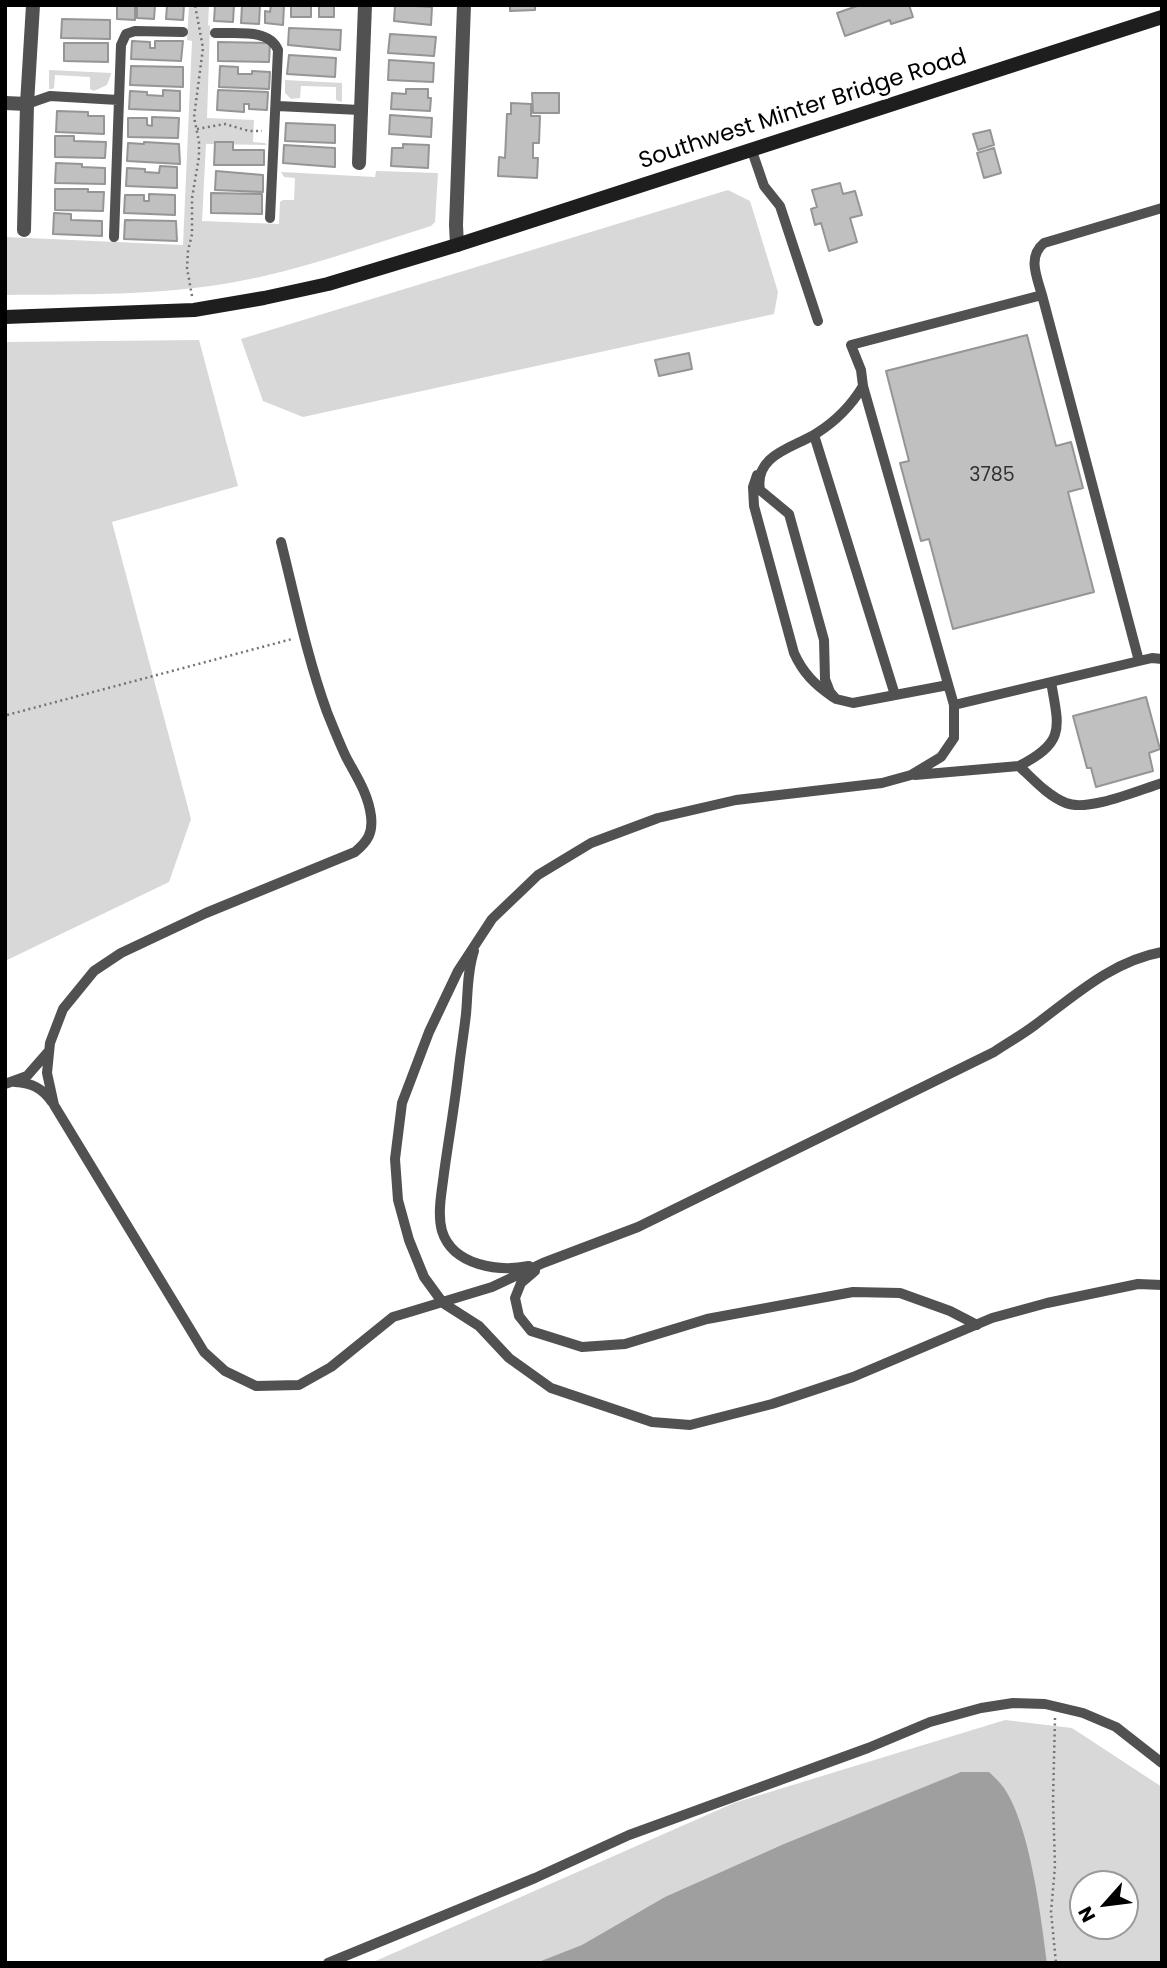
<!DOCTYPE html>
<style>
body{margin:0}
#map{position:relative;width:1167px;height:1968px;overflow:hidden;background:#fff;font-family:Poppins,sans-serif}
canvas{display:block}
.frame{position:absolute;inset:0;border:7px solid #000;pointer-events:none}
.north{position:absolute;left:1069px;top:1870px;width:70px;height:70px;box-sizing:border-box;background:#fff;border:2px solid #999;border-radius:50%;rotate:242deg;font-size:19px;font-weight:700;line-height:28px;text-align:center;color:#000}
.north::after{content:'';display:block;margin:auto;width:24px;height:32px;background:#000;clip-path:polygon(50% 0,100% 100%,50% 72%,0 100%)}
</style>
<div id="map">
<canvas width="1167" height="1968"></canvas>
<div class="frame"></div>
<div class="north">N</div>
</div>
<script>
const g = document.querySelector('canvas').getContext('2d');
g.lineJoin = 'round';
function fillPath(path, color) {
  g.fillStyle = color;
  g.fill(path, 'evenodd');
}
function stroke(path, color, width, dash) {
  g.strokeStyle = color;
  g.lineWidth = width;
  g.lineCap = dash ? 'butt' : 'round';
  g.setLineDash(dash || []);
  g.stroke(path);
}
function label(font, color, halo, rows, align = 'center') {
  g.font = font + ' Poppins,sans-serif';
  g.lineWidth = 7;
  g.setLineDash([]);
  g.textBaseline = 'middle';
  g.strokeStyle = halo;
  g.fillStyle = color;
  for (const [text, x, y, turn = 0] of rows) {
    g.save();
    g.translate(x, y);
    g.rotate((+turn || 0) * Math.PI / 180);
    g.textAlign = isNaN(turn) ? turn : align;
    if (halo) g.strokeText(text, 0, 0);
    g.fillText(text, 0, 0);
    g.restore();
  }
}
fillPath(new Path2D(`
 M189,5H209L208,25L210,26L207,118L254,120L253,142L265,143L267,145L206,144L202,221L279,224L280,202L283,200H294L295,178L284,177L281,172L375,177L376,171L438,173L435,222L431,226C366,246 302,270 235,282C159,296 82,294 5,295V237L183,245L192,41L187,40Z
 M49,70L111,73V74L107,85L94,91L90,89V77L55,75L54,88L52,89H49Z
 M285,80L342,83V102L336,100V87L301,86L300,98L291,99L285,93Z
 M728,190L750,201L778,292L774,314L303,417L263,401L241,339Z
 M199,340L238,486L112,522L191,819L169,882L5,961V342Z
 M1005,1720L1072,1728L1162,1787V1963H371L734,1803ZM1083,1884H1125V1926H1083Z`), '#d8d8d8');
fillPath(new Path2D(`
 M961,1772H989C994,1777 1000,1782 1004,1788C1030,1826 1041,1916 1047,1963H536L582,1945L665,1897L784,1844Z`), '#9f9f9f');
const building = new Path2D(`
 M117,5H135V20L117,19Z
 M137,5H155L154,19L137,18Z
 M167,5H184L183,20L166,19Z
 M215,5H234L233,22L214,21Z
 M242,5H260L259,24L241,23Z
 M271,5H284L283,25L265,23V11L270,12Z
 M291,5H311V17H291Z
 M319,5H334V17H319Z
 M395,5L432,7L431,25L394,21Z
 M510,5H535V10L510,11Z
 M860,5H909L913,17L891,24L890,20L845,36L837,13Z
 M62,19L110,20V39L61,38Z
 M289,28L341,30L340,50L288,45Z
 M390,34L436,37L434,56L388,53Z
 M132,41L150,42V48H155V41H183L181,61L131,59Z
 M218,42L270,43L269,62L218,61Z
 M64,43H108V62L64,61Z
 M289,55L336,58L335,77L287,74Z
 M389,60L434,63L433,82L388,80Z
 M131,66L183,67V87L130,85Z
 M220,66L238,67V74H252V71L270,72L269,89L219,87Z
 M406,89H428V98H431L430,111L391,109L392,93L406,94Z
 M163,90L180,91V111L129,109L130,91L147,92V95L163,96Z
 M218,90L268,92L267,110L249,109V104H244V112L217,110Z
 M532,93H559V113H533Z
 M511,103L531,104V116H540L539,143H533V158H538L537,178L498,176L499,157L505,158L507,114H511Z
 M57,111L88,112V116H104V134L56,132Z
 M390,115L432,118L431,137L389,134Z
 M152,117L179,118L178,138L128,137V118H147V125L152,126Z
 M286,123L335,125V143L285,141Z
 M990,130L994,145L978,150L973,134Z
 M55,136H74V141L106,142L105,158L55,157Z
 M144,142L179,144L180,164L127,161L128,143L144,144Z
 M215,142H233V150H264V165H214Z
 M403,144L429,145L428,168L391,166L392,148H403Z
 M284,145L335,148V167L283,163Z
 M994,148L1001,173L984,178L977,153Z
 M56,163L82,164V167L105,168V184L55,183Z
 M160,166L177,167V188L126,186L127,168L145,169V172L159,173Z
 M216,171L263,175V192L215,190Z
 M840,183L843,194L855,191L862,215L850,218L857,242L829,251L821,223L815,225L811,209L817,207L812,190Z
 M55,189H88V192H104L103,211L55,210Z
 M211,193L262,194V214L211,213Z
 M149,194L175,195V215L124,213L125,195H144V201H149Z
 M54,213L71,214V220L102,221V236L53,234Z
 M125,220L176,221L177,241L124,239Z
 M1027,335L1056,446L1071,442L1083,488L1068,492L1094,592L953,629L929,539L921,541L900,463L909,461L886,371Z
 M689,353L692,369L659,376L655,360Z
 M1146,697L1160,749L1149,753L1153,771L1096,787L1091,768H1087L1073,716Z`);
fillPath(building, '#c0c0c0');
stroke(building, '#959595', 2);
stroke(new Path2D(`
 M197,129L225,124L249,131H262
 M192,296L187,268L188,251L192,234V198L199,157V142L194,117L203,48L195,5
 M5,710L7,715L292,639
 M1055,1718L1053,1800L1055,1866L1051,1912L1056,1963`), '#737373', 2.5, [2, 3.5]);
stroke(new Path2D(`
 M215,33C236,34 269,28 278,50L270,218
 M27,104L50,96L118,100
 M277,106L360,110
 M752,151L764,186L780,206L818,321
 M114,237L121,45L126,34L135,31L183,32
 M1042,295C1037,277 1027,257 1044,243L1162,208
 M863,386C851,406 836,421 817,433C794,448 754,454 760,490L789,514L824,640L825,679L830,692L836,699L853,703L948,685
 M814,435L895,695
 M757,475L753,487L754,506L794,653C803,673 815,685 833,697
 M281,542C295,598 307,657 327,712C333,727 339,742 346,757C356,776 368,793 371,816C373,833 368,841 355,852L206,913L121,953L94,971L63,1009L50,1043L47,1073L54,1105L204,1352L225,1371L256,1386L299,1385L331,1367L393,1317L492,1287L543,1263L638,1227L994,1052C1007,1043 1022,1035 1035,1025C1074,996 1112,961 1162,952
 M1139,661L1152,658L1162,659
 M954,705L1139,661L1042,295L851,345L861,370L863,386L954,705V738L941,757L911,775L882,783L736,800L658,818L591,843L538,875L492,919L458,971L429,1032L402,1103L395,1159L398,1200L409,1240L424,1277L443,1303L479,1326L509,1358L551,1388L652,1422L690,1425L772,1404L853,1377L992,1318L1047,1303L1138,1284L1162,1285
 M1019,766C1033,779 1048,796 1066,803C1088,812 1139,790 1162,783
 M915,775L1019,766C1066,742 1059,728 1051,682
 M474,951C467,972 468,993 466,1014C464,1032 461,1050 459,1067C455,1103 449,1137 444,1173C442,1191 437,1213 442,1231C453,1266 499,1272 529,1266
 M15,1082C32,1083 42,1088 52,1102
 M5,1084L27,1076L48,1052
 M535,1271L521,1283L515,1298L519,1316L531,1331L582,1347L625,1344L707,1319L853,1292L900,1293L950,1311L977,1325
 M328,1963L535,1878L629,1835L868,1748L930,1722L981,1708L1013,1703L1045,1704L1083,1713L1116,1727L1162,1763`), '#515151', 10);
stroke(new Path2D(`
 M5,103L27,104
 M359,163L365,5
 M24,230L27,104L33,5
 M457,245L456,225L464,5`), '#515151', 14);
stroke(new Path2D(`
 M5,317L194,310L264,298L328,284L457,245L1162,17`), '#1e1e1e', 14);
label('19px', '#303030', null, [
 ["3785",992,476]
]);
label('23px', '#000', '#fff', [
 ["Southwest Minter Bridge Road",803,110,-18]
]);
</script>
